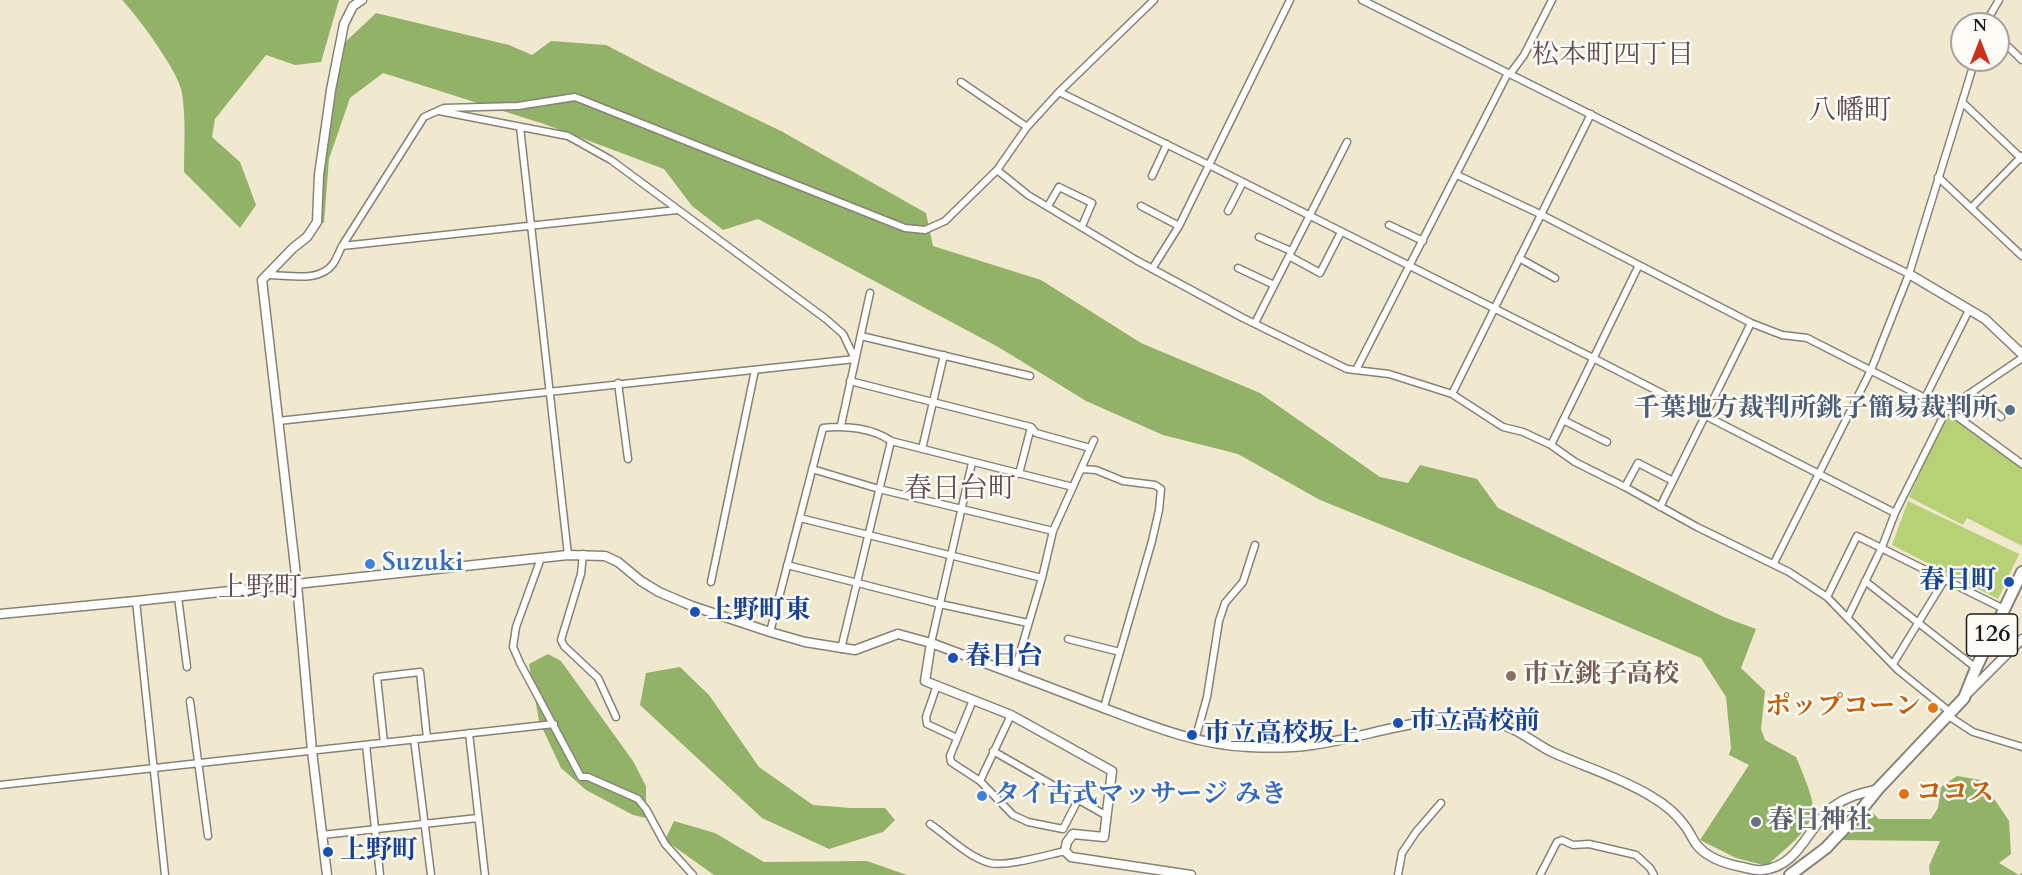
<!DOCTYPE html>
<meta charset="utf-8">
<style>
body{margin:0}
#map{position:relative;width:2022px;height:875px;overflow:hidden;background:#f1e9cf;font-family:Cardo,serif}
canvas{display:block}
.north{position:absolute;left:1950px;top:12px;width:60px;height:60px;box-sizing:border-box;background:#fdfcf7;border:2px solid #a3a29f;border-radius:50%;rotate:0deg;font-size:16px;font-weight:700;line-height:24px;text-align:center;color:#1c1c1c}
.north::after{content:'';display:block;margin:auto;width:21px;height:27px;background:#c8321e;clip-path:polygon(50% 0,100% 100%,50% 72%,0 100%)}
</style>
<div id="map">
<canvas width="2022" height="875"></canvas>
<div class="north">N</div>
</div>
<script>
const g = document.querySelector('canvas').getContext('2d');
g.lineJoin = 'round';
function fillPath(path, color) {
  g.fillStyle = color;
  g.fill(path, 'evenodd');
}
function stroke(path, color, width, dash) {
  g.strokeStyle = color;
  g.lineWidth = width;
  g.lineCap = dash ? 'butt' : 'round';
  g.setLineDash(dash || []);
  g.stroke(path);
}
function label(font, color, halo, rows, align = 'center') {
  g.font = font + ' Cardo,"Noto Serif JP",serif';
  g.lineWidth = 5;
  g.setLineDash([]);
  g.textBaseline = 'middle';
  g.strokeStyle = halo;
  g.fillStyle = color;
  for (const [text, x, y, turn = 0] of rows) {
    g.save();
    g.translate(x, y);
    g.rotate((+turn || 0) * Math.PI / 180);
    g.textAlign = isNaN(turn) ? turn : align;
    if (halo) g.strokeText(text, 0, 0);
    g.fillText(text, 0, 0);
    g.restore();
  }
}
fillPath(new Path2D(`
 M1951,417L2022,468V546L1967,518L1963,525L1909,497L1945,418Z
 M1908,501L2019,554L1998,599L1892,545Z`), '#b9d176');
fillPath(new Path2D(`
 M122,0H339L321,62L295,65L266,55L215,119L212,137L240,162L256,205L240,228L184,172C184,147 186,119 182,93C179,72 138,17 122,0Z
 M376,13L509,45L532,55L551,41L606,45L656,71L781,131L926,213L933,246L1041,280L1141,343L1260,393L1380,477L1408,483L1420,465L1477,479L1498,508L1726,618L1756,629L1741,668L1765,691L1761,729L1765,740L1796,757C1801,769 1814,798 1813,810C1811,832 1781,851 1767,866L1736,858L1700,840L1749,765L1729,755L1731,748L1726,697L1701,658L1540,589L1320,500L1238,454L1163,435L1086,401L1000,348L758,219L723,230L692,206L664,169L544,124L383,73L350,98L329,159L324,223L317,222L340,47Z
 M548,654L561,661L633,761L646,786V818L633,815L586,790L561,768L539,721L529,664Z
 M680,667L709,695L759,767L813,805L851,808H885L895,820L883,832L829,849L762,818L640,705L646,673Z
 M1957,776L1980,780L1989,791L2009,821L2011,854L1999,863L2019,875L2022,873V875H1930L1929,866L1940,841L1838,840L1864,814L1873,813L1879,819H1931L1938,808L1941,787Z
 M674,821L715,833L764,862L867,861L907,875H714L665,840Z`), '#92b367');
const minor = new Path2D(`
 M1362,0L1909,274
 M1985,24L1999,0
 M1998,37L2022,60
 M1510,74L1524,55L1552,0
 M961,82L1027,127
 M1059,92L1209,165L1593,358L1895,513
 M1962,102L2022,159
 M520,127L568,555
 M997,170L1028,195L1136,260L1243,318L1347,369L1389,374L1452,394L1503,427L1523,432L1551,445L1575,462L1625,487L1697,527L1789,572L1827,597L1898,670L1950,712
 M1457,175L1540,214L1751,323L1782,335L1807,338L1925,398L1947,409L2022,464
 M1152,176L1167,144
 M1938,177L2022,256
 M1048,206L1059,187L1092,203L1082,226
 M1141,206L1179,226
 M1971,208L2022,156
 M1228,211L1243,182
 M1389,225L1423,241
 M1259,237L1291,251
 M342,246L677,210
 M1289,256L1320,273L1341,232
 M1519,258L1555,278
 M1238,268L1274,285
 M1152,269L1179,226L1290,0
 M268,275C289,275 319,283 333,264C337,258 339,252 342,246L424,117L444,108L518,106L575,97L905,228L925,230L945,221L997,170L1027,127L1059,92L1154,0
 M1255,323L1347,142
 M861,336L1030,376
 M1356,370L1508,73
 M850,381L1031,427L1036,433L1090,448
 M618,383L628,459
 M1972,393L2001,417
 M1452,394L1591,114
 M1925,398L1969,310
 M1563,420L1607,442
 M278,421L855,359L843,334L826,319L611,160L568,136L439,111
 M841,425L870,293
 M1551,445L1639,265
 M922,449L944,355
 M812,469L879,489L1053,531
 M1082,469L1096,470L1123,481L1155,485L1161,489L1159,510L1152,541L1104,707
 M1019,474L1031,427
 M1625,487L1638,463L1673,481
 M1660,507L1751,323
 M800,518L1042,578
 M583,554L581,574L561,640L564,646L598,678L616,717
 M541,558L516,627L513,647L520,663L581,777H588L638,799L646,809L665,844L693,875
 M1774,563L1871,370L1909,274L1975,60
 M787,565L940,604L1028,623
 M1865,581L1976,668
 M711,582L755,370
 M178,597L187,667
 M1827,597L1857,536L2004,609
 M136,601L165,875
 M1848,617L1882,547L1895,513L1947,409L2022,358
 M770,632L823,428C844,425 873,428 891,441L1073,487
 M1068,639L1120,652
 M931,643L972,463
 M841,649L891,441
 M1893,664L1945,579
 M1014,673L1042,578L1053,531L1094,440
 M937,685L926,717L927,724L957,738
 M973,700L950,756L951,762L980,781L1013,815L1028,822L1063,829L1078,800
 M190,701L208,836
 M1947,715L1973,732L2022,747
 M469,733L485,875
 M414,739L431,875
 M1195,740L1207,697L1219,621L1225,603L1243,582L1255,545
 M384,743L377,677L420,672L427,738
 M366,745L380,875
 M993,751L1107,816
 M980,781L1011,715
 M0,785L554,724
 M930,824C949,837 968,857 990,863C1006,867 1047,855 1065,851
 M322,835L478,818
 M1398,875L1402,853L1416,832L1441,803
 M1540,875L1557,842L1562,840L1573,845L1589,844L1636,855L1650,868L1654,875`);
const tertiary = new Path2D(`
 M1909,274L1985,319L2022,354
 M0,614L136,601L568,555L605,556L618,562L641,581L659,592L692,606L770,632L805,642L855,650L898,634L931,643C985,663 1039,683 1093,704C1144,723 1195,745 1249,747C1270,748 1291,748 1312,745C1372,737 1443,706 1503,725C1522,731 1536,745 1554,753C1585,767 1619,777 1649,795C1663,803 1676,813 1685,826C1689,831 1692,838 1696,844C1706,857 1726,864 1742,867C1748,868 1756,871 1762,870C1800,867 1808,825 1834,806C1848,796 1862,793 1878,789
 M931,643L925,681L1011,715L1112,771L1104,837L1073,834L1067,842L1065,851L1071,857L1191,875
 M1967,694L2022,639
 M327,875L312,751L297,584L262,280L293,248L307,237L317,222L319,175L331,90L344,24L353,6L362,0`);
const trunk = new Path2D(`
 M1790,875L1826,848L1857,815L1878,789L1964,698L1976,668L2022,572`);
stroke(minor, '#868276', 9);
stroke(tertiary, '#868276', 11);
stroke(trunk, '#868276', 14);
stroke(minor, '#fff', 6);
stroke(tertiary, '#fff', 8);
stroke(trunk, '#fff', 10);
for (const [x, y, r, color] of [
 [2010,410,6,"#5c6f8a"],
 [370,564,6,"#3f7fe0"],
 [2009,582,6,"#1a4fb4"],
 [695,612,6,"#1a4fb4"],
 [953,658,6,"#1a4fb4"],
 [1511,676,6,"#8d6e63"],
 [1933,708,6,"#e8710a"],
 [1398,723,6,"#1a4fb4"],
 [1192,735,6,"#1a4fb4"],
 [1904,794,6,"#e8710a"],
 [982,796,6,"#3f7fe0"],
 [1756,822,6,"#6b7280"],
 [328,852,6,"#1a4fb4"]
]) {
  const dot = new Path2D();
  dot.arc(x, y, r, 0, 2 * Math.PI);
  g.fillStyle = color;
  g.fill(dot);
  stroke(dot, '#fdfcf7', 2);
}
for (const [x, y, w] of [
 [1992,635,51]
]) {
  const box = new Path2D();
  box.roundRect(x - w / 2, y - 21, w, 42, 4.5);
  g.fillStyle = '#fdfcf7';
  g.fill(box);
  stroke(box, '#1c1c1c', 1.5);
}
label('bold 24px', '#1c1c1c', null, [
 ["126",1992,635]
]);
label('bold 26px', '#4e5e75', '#fdfcf7', [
 ["千葉地方裁判所銚子簡易裁判所",1998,410]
], 'right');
label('bold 26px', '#366cbe', '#fdfcf7', [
 ["Suzuki",382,564],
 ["タイ古式マッサージ みき",994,796]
], 'left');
label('bold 26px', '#164399', '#fdfcf7', [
 ["春日町",1997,582,"right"],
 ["上野町東",707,612],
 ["春日台",965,658],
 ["市立高校前",1410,723],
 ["市立高校坂上",1204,735],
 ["上野町",340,852]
], 'left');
label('bold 26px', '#785e54', '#fdfcf7', [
 ["市立銚子高校",1523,676]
], 'left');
label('bold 26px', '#c56008', '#fdfcf7', [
 ["ポップコーン",1921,708],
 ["ココス",1916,794,"left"]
], 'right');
label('bold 26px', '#5b616d', '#fdfcf7', [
 ["春日神社",1768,822]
], 'left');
label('27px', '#634c54', '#fdfcf7', [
 ["松本町四丁目",1613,57]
]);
label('28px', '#634c54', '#fdfcf7', [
 ["八幡町",1850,113],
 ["春日台町",960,491],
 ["上野町",260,590]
]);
</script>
